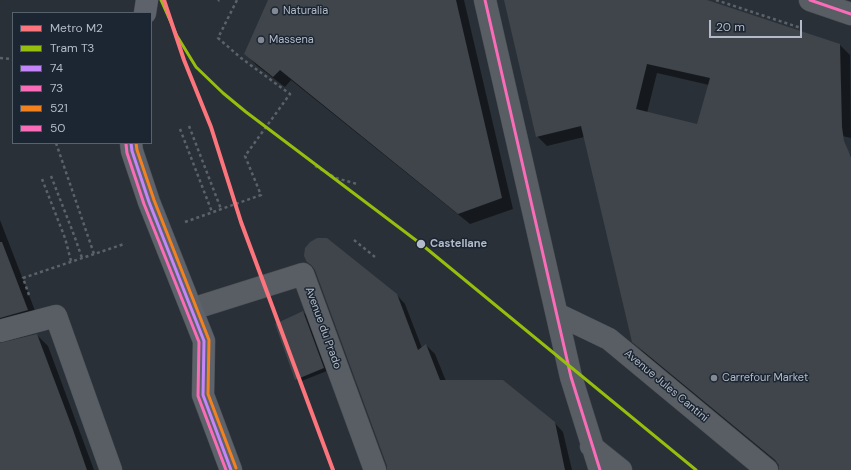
<!DOCTYPE html>
<style>
body{margin:0}
#map{position:relative;width:851px;height:470px;overflow:hidden;background:#293037;font-family:"DM Sans",sans-serif}
canvas{display:block}
.legend{position:absolute;left:12px;top:12px;width:140px;height:132px;box-sizing:border-box;background:#1c2632;border:1px solid #58626e;margin:0;padding:5px 7px;list-style:none;font-size:12px;color:#b3bbc8}
.legend li{display:flex;align-items:center;gap:8px;height:20px}
.legend b{width:20px;border:1px solid #58626e}
.scale{position:absolute;left:709px;top:20px;width:93px;height:18px;box-sizing:border-box;border:2px solid #b3bbc8;border-top:0;padding-left:5px;font-size:12px;line-height:14px;white-space:nowrap;color:#b3bbc8;-webkit-text-stroke:3px #1c2632;paint-order:stroke}
</style>
<div id="map">
<canvas width="851" height="470"></canvas>
<ul class="legend">
<li><b style="height:5px;background:#fc747c"></b>Metro M2</li>
<li><b style="height:5px;background:#96be0d"></b>Tram T3</li>
<li><b style="height:5px;background:#c585fa"></b>74</li>
<li><b style="height:5px;background:#fb6cb8"></b>73</li>
<li><b style="height:5px;background:#f4811f"></b>521</li>
<li><b style="height:5px;background:#fb6cb8"></b>50</li>
</ul>
<div class="scale">20 m</div>
</div>
<script>
const g = document.querySelector('canvas').getContext('2d');
g.lineJoin = 'round';
function fillPath(path, color) {
  g.fillStyle = color;
  g.fill(path, 'evenodd');
}
function stroke(path, color, width, dash) {
  g.strokeStyle = color;
  g.lineWidth = width;
  g.lineCap = dash ? 'butt' : 'round';
  g.setLineDash(dash || []);
  g.stroke(path);
}
function label(font, color, halo, rows, align = 'center') {
  g.font = font + ' "DM Sans",sans-serif';
  g.lineWidth = 3;
  g.setLineDash([]);
  g.textBaseline = 'middle';
  g.strokeStyle = halo;
  g.fillStyle = color;
  for (const [text, x, y, turn = 0] of rows) {
    g.save();
    g.translate(x, y);
    g.rotate((+turn || 0) * Math.PI / 180);
    g.textAlign = isNaN(turn) ? turn : align;
    if (halo) g.strokeText(text, 0, 0);
    g.fillText(text, 0, 0);
    g.restore();
  }
}
fillPath(new Path2D(`
 M269,0H464L513,209L470,224L291,80L285,87L256,65L245,53Z
 M505,0H704L840,45L850,55L851,138L833,134L851,156V470H780L779,464L643,352L633,341L584,137L547,146L537,136ZM657,73L709,85L698,125L647,113Z
 M0,220L39,321L0,337Z
 M308,262L396,294L405,304L422,348L426,345L435,354L446,381L554,422L563,432L572,470H387L388,466L316,270Z
 M303,312L307,316L327,371L299,382L296,379Z
 M37,335L48,346L94,470H0V344Z`), '#0007');
fillPath(new Path2D(`
 M268,0H456L502,198L458,214L280,70L273,77L244,54Z
 M504,0H707L840,44L842,127L844,141L851,157V470H779V465L775,460L632,342L581,126L536,137ZM647,64L710,78L697,124L636,109Z
 M317,238H327L397,294L418,350L426,344L440,380H503L555,422L565,470H387V466L315,270L311,265L307,262L304,256L305,248L310,242Z
 M0,242H2L28,310L0,318Z
 M303,311L324,368L295,380L275,324Z
 M37,334L72,427L87,470H0V343Z`), '#40454b');
const street = new Path2D(`
 M485,0L571,377L600,470
 M810,0L851,14
 M192,309L303,274L375,470
 M557,314L609,339L767,470
 M0,331L56,316L111,470
 M591,446L621,470`);
const secondary = new Path2D(`
 M145,13L147,0
 M131,143L132,151L149,202L204,341L203,395L231,470`);
stroke(street, '#474c52', 23);
stroke(secondary, '#474c52', 23);
stroke(new Path2D(`
 M716,0L801,28
 M218,1L219,0
 M0,58L13,59
 M189,126L221,209
 M180,129L212,212
 M56,143L94,254
 M315,166L336,178L357,184
 M51,176L74,235L82,258
 M42,179L65,238L71,261
 M185,222L261,195L245,156L290,94L241,58L218,38L237,0
 M354,240L375,257
 M29,295L23,278L124,244`), '#5c6269', 2.5, [3, 3]);
stroke(street, '#595e65', 22);
stroke(secondary, '#5e626a', 22);
stroke(new Path2D(`
 M131,143L132,151L149,202L204,341L203,395L231,470`), '#c585fa', 3);
stroke(new Path2D(`
 M126,144L127,153L144,204L199,342L198,396L226,470`), '#fb6cb8', 3);
stroke(new Path2D(`
 M136,143L137,150L154,200L209,340L208,394L236,468`), '#f4811f', 3);
stroke(new Path2D(`
 M485,0L571,377L600,470
 M810,0L851,14`), '#fb6cb8', 3);
stroke(new Path2D(`
 M161,0L177,36L196,67L223,93L246,112L421,244L696,470`), '#96be0d', 3);
stroke(new Path2D(`
 M164,0L184,60L211,127L241,222L333,470`), '#fc747c', 4);
for (const [x, y, r, color] of [
 [275,11,4,"#838a95"],
 [261,40,4,"#838a95"],
 [421,244,5,"#b3bbc8"],
 [714,378,4,"#838a95"]
]) {
  const dot = new Path2D();
  dot.arc(x, y, r, 0, 2 * Math.PI);
  g.fillStyle = color;
  g.fill(dot);
  stroke(dot, '#1c2632', 1.5);
}
label('11px', '#b3bbc8', '#1c2632', [
 ["Naturalia",283,11],
 ["Massena",269,40],
 ["Carrefour Market",722,378]
], 'left');
label('bold 11px', '#b3bbc8', '#1c2632', [
 ["Castellane",430,244]
], 'left');
label('11px', '#b3bbc8', '#1c2632', [
 ["Avenue du Prado",323,328,70],
 ["Avenue Jules Cantini",666,386,40]
]);
</script>
